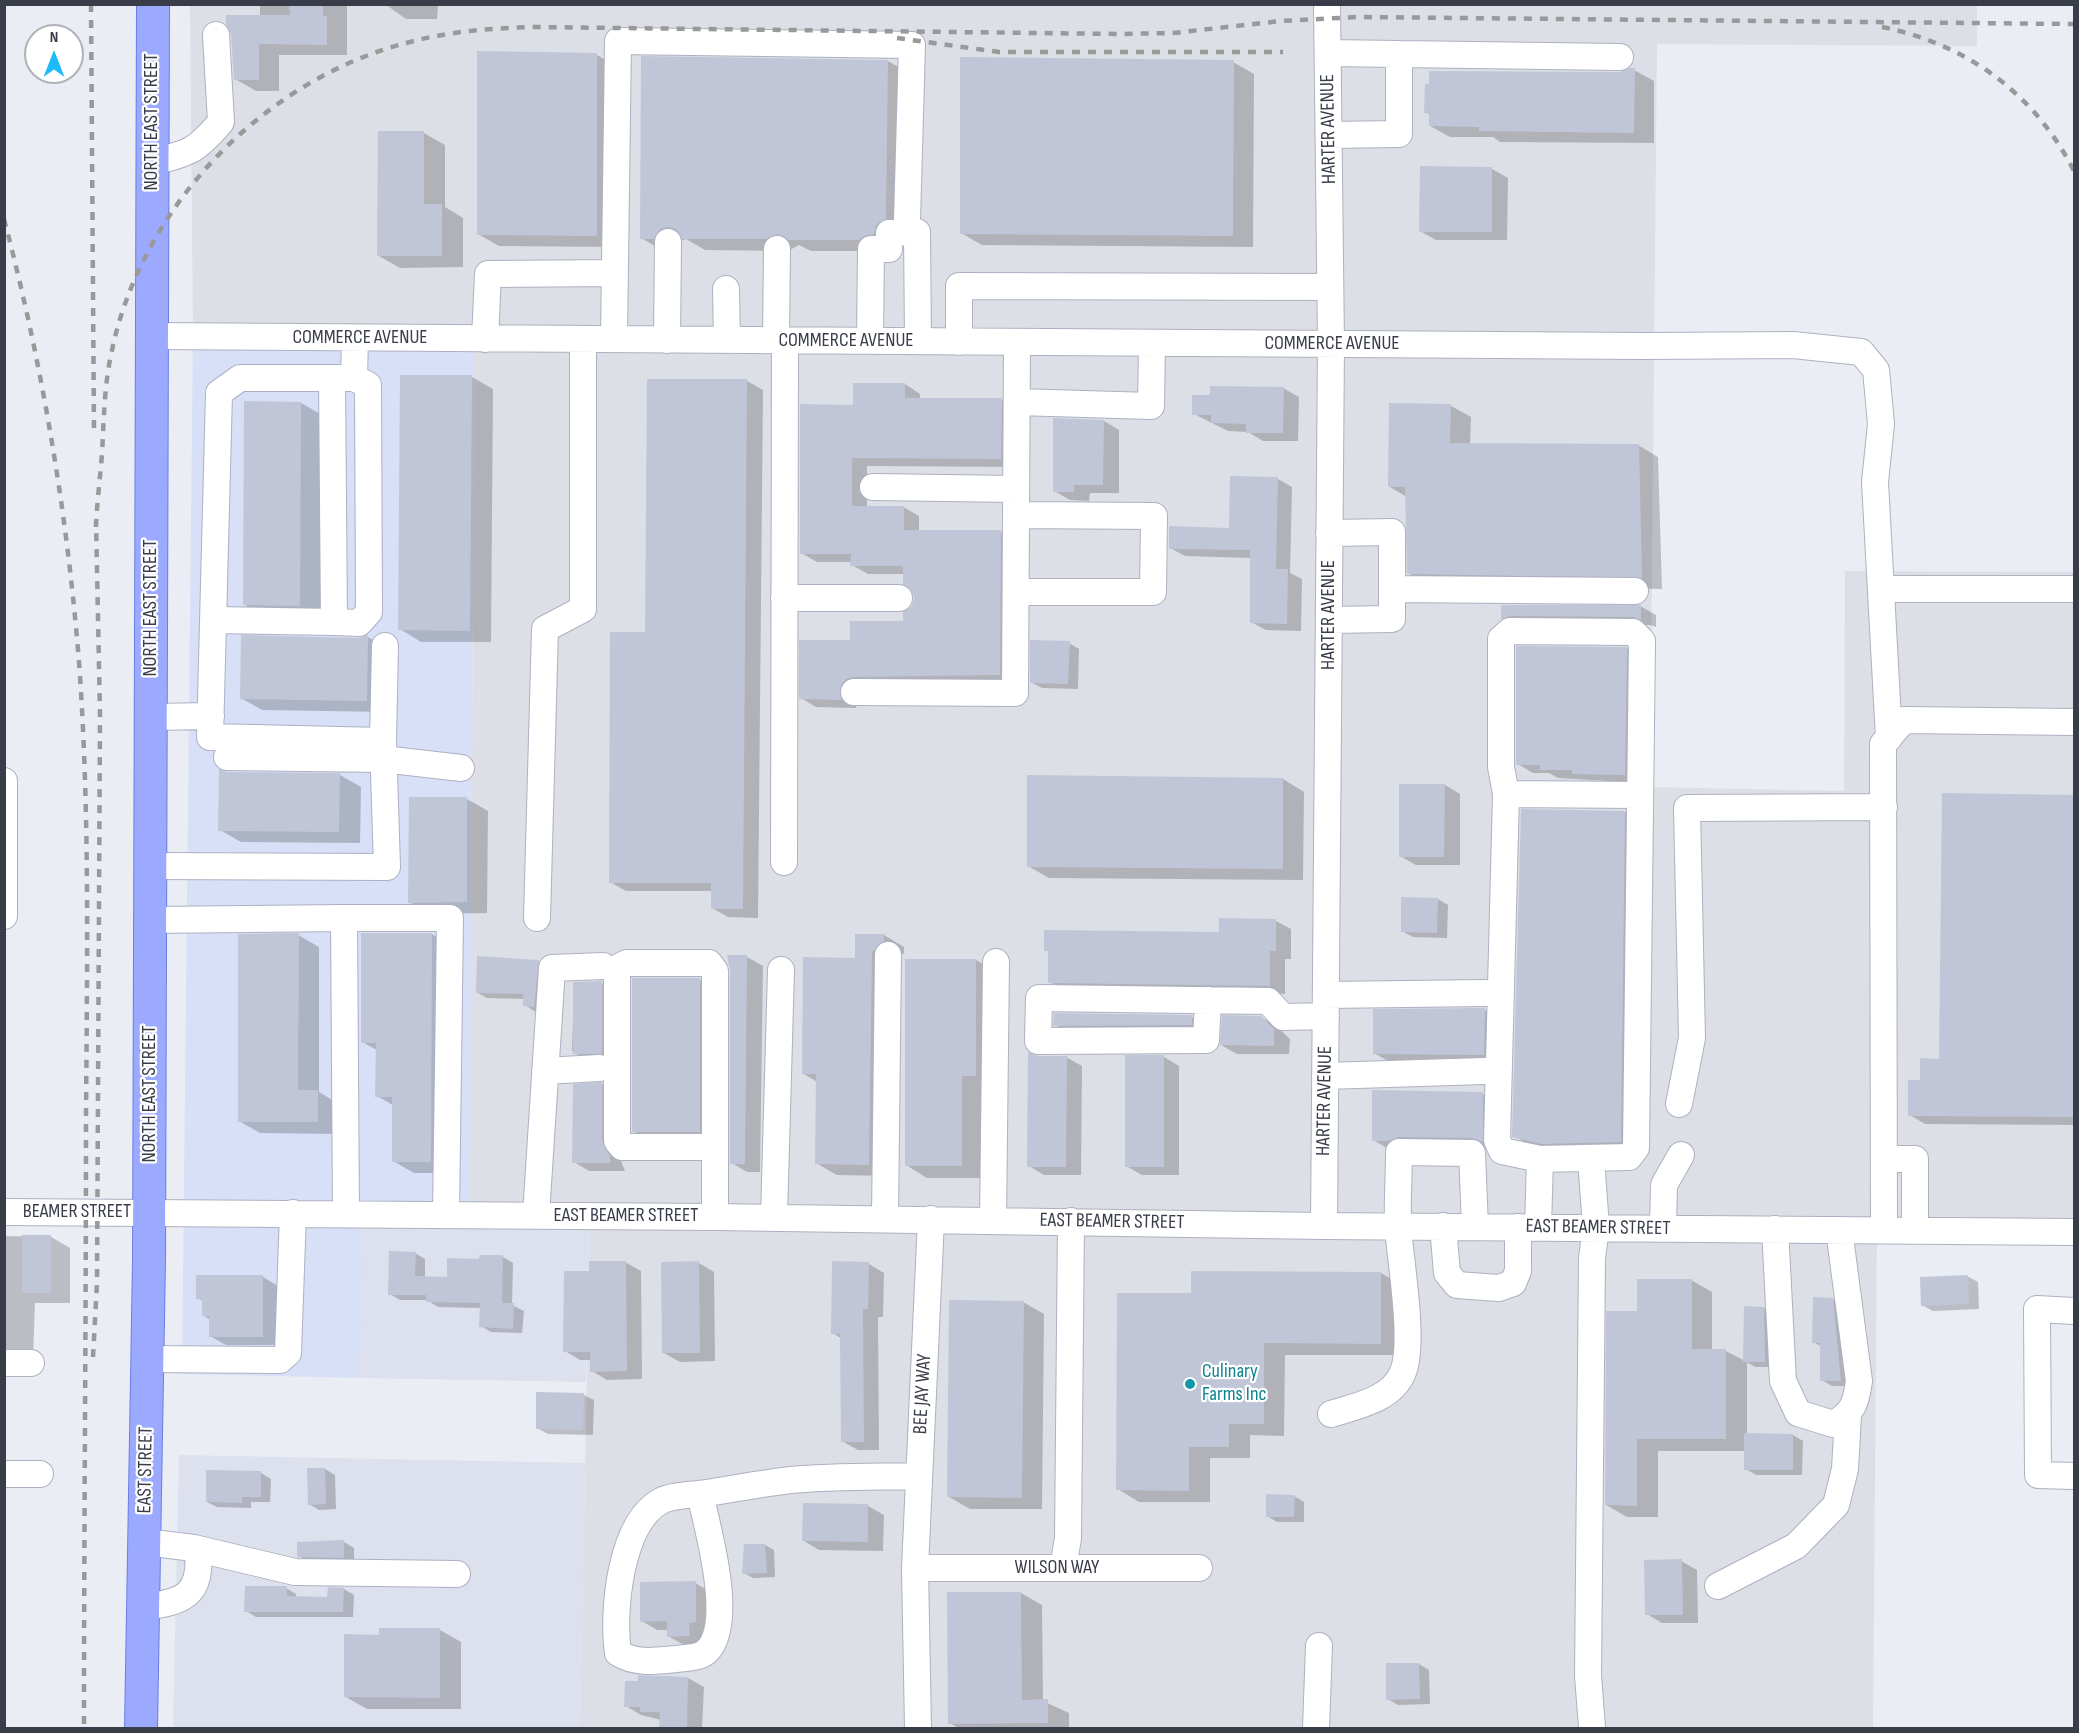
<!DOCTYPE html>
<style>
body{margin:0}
#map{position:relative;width:2079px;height:1733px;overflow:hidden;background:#ebedf5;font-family:"Sofia Sans Condensed",sans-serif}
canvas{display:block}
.frame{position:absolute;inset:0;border:6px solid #393d4a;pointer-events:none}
.north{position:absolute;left:24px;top:24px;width:60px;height:60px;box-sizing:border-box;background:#fff;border:2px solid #b0b1b7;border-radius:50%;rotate:0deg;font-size:16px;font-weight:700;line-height:24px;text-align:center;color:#393d4a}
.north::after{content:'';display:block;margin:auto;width:21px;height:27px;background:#1dbbfa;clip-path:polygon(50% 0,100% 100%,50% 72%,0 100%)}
</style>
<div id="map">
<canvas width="2079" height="1733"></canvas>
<div class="frame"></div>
<div class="north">N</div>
</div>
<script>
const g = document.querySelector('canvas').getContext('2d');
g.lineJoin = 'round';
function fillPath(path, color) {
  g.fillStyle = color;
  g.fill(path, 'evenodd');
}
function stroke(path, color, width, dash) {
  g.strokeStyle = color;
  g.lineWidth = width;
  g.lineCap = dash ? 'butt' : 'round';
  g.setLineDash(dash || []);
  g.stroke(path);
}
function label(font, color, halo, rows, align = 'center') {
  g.font = font + ' "Sofia Sans Condensed",sans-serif';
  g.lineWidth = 4.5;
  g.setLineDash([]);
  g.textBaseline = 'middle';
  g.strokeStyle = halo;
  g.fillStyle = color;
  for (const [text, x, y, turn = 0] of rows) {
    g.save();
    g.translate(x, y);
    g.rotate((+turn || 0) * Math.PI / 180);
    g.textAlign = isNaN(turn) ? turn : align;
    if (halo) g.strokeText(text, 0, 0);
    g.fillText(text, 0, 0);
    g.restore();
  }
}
fillPath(new Path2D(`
 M363,1214L590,1215L586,1382L360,1378Z
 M179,1455L585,1463L580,1728H173Z`), '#dde0ed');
fillPath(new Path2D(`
 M193,334L474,338L470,1215L363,1214L360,1378L182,1374Z`), '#d7e0f7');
fillPath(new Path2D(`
 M190,5H1977V46L1657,44L1650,787L1844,791L1845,571L2074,572V1230L1877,1228L1873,1728H580L590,1216L470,1215L474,338L193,334Z`), '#dcdfe5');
fillPath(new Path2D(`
 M260,4H347V55H279V91H256L235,79L260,17Z
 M385,4H438L437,19H406Z
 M597,55L618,67V247L499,246L478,234Z
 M888,61L909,73L906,231L881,251H811L799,245L788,251L705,250L686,239L681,241L675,250H662L641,238Z
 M1233,62L1254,74L1253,247L982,245L961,233Z
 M1634,70L1654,81V143L1500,142L1493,137H1450L1430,126V115L1426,112Z
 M424,133L445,145V207L463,218V267L400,268L379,256Z
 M1421,168L1492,169L1508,178L1507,240H1436L1420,231Z
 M472,377L493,389L491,642H421L400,629Z
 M747,381L763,390L758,918L728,917L712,908V891H626L610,882L647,634Z
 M905,384L920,394V399L1001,400L1017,409V467L867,466V507H903L919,516V531L1001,532L1016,541L1015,683L856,694V708L816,707L801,698L852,642L904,623L915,599L905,574H868L852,565V562H817L801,553L854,406Z
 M1283,388L1299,397L1298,441H1263L1248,432L1228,431L1194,414L1211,396Z
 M301,403L322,415L321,618L266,617L245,605Z
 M1451,406L1471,417L1470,444L1638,445L1658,457L1662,589L1429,585L1408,573L1407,497L1390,487Z
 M1104,421L1119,430V493H1090L1089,501L1070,500L1054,491Z
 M1278,479L1292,487L1290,573L1302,579L1301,631L1266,630L1251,622L1252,558L1185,556L1170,548L1230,529Z
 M1502,606H1640L1656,615V627L1650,625L1527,624L1518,627L1502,618Z
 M368,637L389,649L388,712L262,710L241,698Z
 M1069,643L1079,649L1078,689L1042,688L1032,683Z
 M1626,648L1642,657L1641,783L1558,778L1549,773H1533L1518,764Z
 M227,774L340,775L361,787L360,843L241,842L220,830Z
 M1283,779L1304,792L1303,880L1049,878L1028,866Z
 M1445,785L1460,794V865H1416L1400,856Z
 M1943,795L2074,798V1125L1925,1124L1910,1115L1922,1081L1941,1060Z
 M467,799L488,811L487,913L431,914L409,902Z
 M1625,812L1646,824L1642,1154L1535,1148L1514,1136Z
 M1438,899L1448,905L1447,938L1413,937L1402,931Z
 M1276,921L1291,929V959H1285V994L1065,991L1050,982V952L1046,950L1221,933Z
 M432,934L453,947L452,1173H414L393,1161V1105L377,1096V1050L362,1042Z
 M298,935L319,947V1092L339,1104V1134L260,1133L239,1121Z
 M884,935L904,947V953L892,963L889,1176L837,1175L816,1163L817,1082L804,1074L856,959Z
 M747,957L763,966L760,1172H747L732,1163Z
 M976,960L997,972L983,1178H927L906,1165Z
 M539,962L548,967L544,1011H534L525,1005V999L487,998L478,993Z
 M700,980L719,991V1142H653L633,1131Z
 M602,983L617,992V1062L590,1063L572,1051L574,984Z
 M1485,1010L1506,1022L1505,1066L1395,1065L1374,1053L1375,1011Z
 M1192,1017L1207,1026V1033L1071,1034L1055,1025Z
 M1261,1017L1277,1027L1290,1039L1289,1054H1237L1221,1045Z
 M1066,1057L1082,1066L1081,1175H1044L1029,1166Z
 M1164,1057L1179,1066V1175H1142L1126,1166Z
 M602,1084L617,1093V1151L625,1171H589L574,1162Z
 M1483,1094L1504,1106L1495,1149L1421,1148L1394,1152L1373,1140Z
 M4,1236L51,1237L70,1248V1303H35L33,1359L4,1362Z
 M415,1253L425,1259V1278H448L503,1257L513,1263L512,1305L524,1311L522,1333L491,1332L481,1326V1308L438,1307L427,1300H400L390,1294Z
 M625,1262L641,1271L642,1379L607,1380L592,1371V1360H580L565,1351L591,1272Z
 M699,1263L714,1272L715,1361L680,1362L664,1353Z
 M869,1264L884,1273L883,1317H878L879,1450H858L842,1441V1339L833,1333Z
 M1381,1273L1402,1285L1401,1355H1285L1284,1436L1250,1435V1458H1210V1502H1139L1118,1489L1193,1294Z
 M1967,1276L1978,1282L1979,1309L1933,1311L1922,1305Z
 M263,1277L278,1286V1345H226L210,1336V1320L203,1315V1301L197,1298Z
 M1691,1280L1712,1292V1351H1726L1745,1361L1764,1308L1774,1314L1775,1367H1755L1747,1362V1435H1793L1803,1441L1802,1475H1756L1746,1469V1451H1658V1517H1627L1606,1505L1638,1312Z
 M1832,1299L1843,1305L1850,1386H1832L1822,1380L1821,1346L1813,1342Z
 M1023,1302L1044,1314L1042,1509H970L949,1497Z
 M584,1395L594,1400L593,1435L548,1434L537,1428Z
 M325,1469L335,1475L336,1509L319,1510L309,1504Z
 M261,1473L271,1479L270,1502H251V1508L217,1507L207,1502Z
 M1294,1496L1304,1502V1522H1277L1267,1516Z
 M868,1506L884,1515L883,1551L819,1550L804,1541Z
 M344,1542L354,1548V1563L309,1562L299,1556Z
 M765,1545L774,1550L775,1577L753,1578L744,1573Z
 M1681,1561L1697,1570L1698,1623H1662L1647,1614Z
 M695,1583L711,1592L705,1644L684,1645L668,1636V1630H657L642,1621Z
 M286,1588L296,1594V1598L329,1599L344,1589L354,1595L353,1617H256L246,1611Z
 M1021,1593L1042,1605L1043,1701L1069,1713V1728H959L949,1723V1594Z
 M440,1630L461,1642V1709H367L346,1697L380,1636Z
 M1419,1664L1429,1670L1430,1704L1398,1705L1388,1699Z
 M688,1678L704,1687L702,1728H660L661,1720L641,1715L626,1706Z`), '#0003');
fillPath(new Path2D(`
 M289,4H323V16H327V45L259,44V80H234L231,34L226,24V15H290Z
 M477,51L597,53V236L477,235Z
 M641,56L888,60L886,219L876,225L874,234L864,236L859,240H788L777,234L766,239H682L676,229L668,227L660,229L654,239H640Z
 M960,57L1234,60L1233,236L960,234Z
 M1629,68H1635L1634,133L1479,131V127L1429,126V113H1424L1425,84H1429V71L1620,72Z
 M378,131H424V204H442V256H377Z
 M1420,166L1492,167V232H1419Z
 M400,375H472L470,631L398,630Z
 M647,379H747L743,909H711V883H609L610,632H645Z
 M853,383H905V398H1002L1001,459L852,458V506H904V530H1001L1000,675L854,677L846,679L841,685V700L799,699V640H850V621H903V612L912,606L914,599L912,590L903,584V566H850L851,554H800V404L853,405Z
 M1210,386L1284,387L1283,433H1246V424L1211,423V415H1192V395H1210Z
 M244,401L301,402L300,606L243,605Z
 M1389,403L1451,404L1450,443L1639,444L1642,578L1407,574L1405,487H1388Z
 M1053,418L1104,420L1103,485H1074V492H1053Z
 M1230,476L1278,477L1276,569H1288L1287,624L1250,623V550L1169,549V526L1229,528Z
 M1501,605H1641V620L1633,617L1510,616L1501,619Z
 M241,635L358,638L368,635L367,701L240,699Z
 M1030,640L1070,641L1068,684L1030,683Z
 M1516,646L1627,647L1625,775L1572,774V770H1540V765H1516Z
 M219,769L227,772L340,773L339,832L218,831Z
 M1027,775L1283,778V869L1027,867Z
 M1399,784H1445L1444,857H1399Z
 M1942,793L2074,795V1117L1908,1116V1080H1920V1058L1939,1059Z
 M409,797H467V902L408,903Z
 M1521,809L1625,811L1621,1142L1541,1144L1512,1137Z
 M1401,897L1438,898L1437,933L1401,932Z
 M1219,918L1276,919V951H1270V986L1048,983V951H1044V930L1219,932Z
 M299,933L298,1090H318V1122H238V934Z
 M361,933H432L431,1162H392V1097H375L376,1043H361Z
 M855,934H884V941L872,952L869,1165L815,1164L816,1074H802L803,957L855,958Z
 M727,955H747L745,1164H730V971Z
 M477,956L539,960L534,1007L523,1006V994L476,993Z
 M905,959H976V1076H962V1166H905Z
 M632,978H700V1132H632Z
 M602,981V1054H573V982Z
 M1485,1008L1484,1055L1373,1054V1009Z
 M1054,1013L1192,1015V1025L1053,1026Z
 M1222,1015L1261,1016L1274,1029V1046L1220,1045Z
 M1028,1052L1038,1056H1067L1066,1167H1027Z
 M1125,1055H1164V1167H1125Z
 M602,1082V1141L610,1156V1163H572L573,1084Z
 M1372,1090L1483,1092V1142L1472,1138L1399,1137L1389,1141H1372Z
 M22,1235H51V1293H22Z
 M389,1251L416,1252L415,1276L447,1277V1258L479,1259L480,1255H503L502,1303H514L513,1329L479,1327L480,1303L426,1302V1295H388Z
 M589,1261H626L627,1371L590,1372V1352H563L564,1271H589Z
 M699,1261L700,1353H662L661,1262Z
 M832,1261L869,1262L868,1309H863L864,1442H841L840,1334H831Z
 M1191,1271L1381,1272V1344L1264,1343V1424H1229V1447H1189V1491L1116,1490L1117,1293H1191Z
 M196,1275H263V1337H209V1316H202V1299H196Z
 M1968,1275L1969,1304L1921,1306L1920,1277Z
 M1637,1279H1692V1349H1726V1439H1637V1506L1605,1505L1606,1311H1637Z
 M1813,1297L1833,1298L1841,1381H1820V1343H1812Z
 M949,1300L1024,1301L1022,1498L947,1497Z
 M1744,1306L1764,1307L1765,1362H1743Z
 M536,1392L584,1393L583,1430L536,1429Z
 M1744,1433L1793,1434V1470H1744Z
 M307,1468H325L326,1504L308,1505Z
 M206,1470L261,1471V1497H242V1503L206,1502Z
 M1266,1494L1295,1495L1294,1517H1266Z
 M803,1503L868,1504V1542L802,1541Z
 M344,1540V1558L297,1557V1542Z
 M744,1544H765L767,1573L742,1574Z
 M1682,1559L1683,1615H1645L1644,1560Z
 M696,1581V1622L689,1623L690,1636L667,1637V1621L640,1622V1582Z
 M245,1586H287V1596L327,1597L328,1587L344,1588L343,1612H244Z
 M947,1592H1021L1022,1700L1048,1699V1723L948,1724Z
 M379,1628H440V1698L344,1697V1634L379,1635Z
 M1386,1663H1419L1420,1699L1386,1700Z
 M638,1675L688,1677L687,1728H659L660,1712H640V1707H624L625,1681H638Z`), '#c0c6d7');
const minor = new Path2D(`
 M1328,53L1399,54V134L1329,135
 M1399,54L1620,57
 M152,162C190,153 196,151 221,122L216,35
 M726,289L727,340
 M152,336L1644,346L1793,345L1861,352L1876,370L1881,424L1875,482L1889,738
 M355,338L354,378H240L219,393L210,737L383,741L385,646
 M485,339L488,274L615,273
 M614,339L618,41L912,45L907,220
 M667,340L668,242
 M776,340L777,249
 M870,341L871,249H889V233L917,232L918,341
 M959,342V286L1330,287
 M1017,402L1151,406L1152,343
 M873,487L1016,489
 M1392,589L1635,591
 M1882,589H2074
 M1016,592H1153L1154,516L1016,515
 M784,598H899
 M214,620L334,622L332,378
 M1329,620L1392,619V532L1329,533
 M334,622L359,623L369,612L368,385L354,378
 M854,692L1015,693L1017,342
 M151,717L211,716
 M227,757L383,759L461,768
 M4,781V916
 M1506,794L1640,795
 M784,862L785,340
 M150,866L387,867L383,741
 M344,918H450L446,1215
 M537,918L545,629L583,609V339
 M150,920L344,918L346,1214
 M1326,995L1486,993
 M1208,1000L1206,1040L1038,1041L1039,998L1268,1001L1283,1017L1326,1016
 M545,1071L599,1068
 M1325,1076L1485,1071
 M1679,1104L1692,1038L1687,808L1884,807
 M715,1147H622L617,1141V968L627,963H709L715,971V1217
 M1591,1158L1596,1228L1592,1258L1588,1676L1592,1727
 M1886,1159H1915V1230
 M4,1212L715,1217L1324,1226L2074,1232
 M536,1215L552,968L603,966
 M774,1217L781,970
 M885,1218L888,955
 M993,1221L996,962
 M1324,1226L1331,344L1327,4
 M1443,1226L1447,1273L1457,1285L1499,1288L1513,1283L1518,1271V1227
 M1538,1227L1540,1159L1502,1151L1497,1140L1506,794L1501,767V639L1510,631L1633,632L1642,641L1636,1148L1629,1157L1540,1159
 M1663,1228L1664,1185L1681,1155
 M1775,1229L1783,1381L1798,1413L1833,1424C1853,1413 1856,1403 1859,1381L1839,1230
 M1884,1230L1883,744L1904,720L2074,722
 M2074,1311L2037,1309L2038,1475L2074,1476
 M148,1359L280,1360L288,1353L293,1213
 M4,1363H31
 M1331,1414C1356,1406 1392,1400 1403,1372C1415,1342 1400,1260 1398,1226C1397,1202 1399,1177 1399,1152L1472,1153L1475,1227
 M4,1474H40
 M700,1494C708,1530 735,1623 707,1651C700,1658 685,1658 676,1659C655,1661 636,1664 618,1653C612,1612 620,1523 661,1501C672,1495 693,1495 706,1493C734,1489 763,1483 791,1480C833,1476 877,1477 919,1476
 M145,1542L194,1548L295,1572L457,1574
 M915,1568H1199
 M1063,1568L1068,1538L1071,1221
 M1718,1586L1796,1546L1836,1505L1845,1469L1848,1416
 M143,1607C185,1602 202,1595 198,1549
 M918,1728L915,1568L931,1219
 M1316,1728L1319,1646`);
const major = new Path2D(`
 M141,1728L149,1261L153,4`);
stroke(minor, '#adb1c1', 28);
stroke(major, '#6a7ee5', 34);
stroke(minor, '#fff', 26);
stroke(major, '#9baafe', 32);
stroke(new Path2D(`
 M91,4L94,431
 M1882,27C1967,44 2035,94 2074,171
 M897,38L999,52H1283
 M4,219C42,363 67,512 79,662C90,814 87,966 86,1119C86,1322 84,1525 84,1728
 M96,527C97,502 100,479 102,454C104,419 104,385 112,350C143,204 266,78 410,42C451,31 493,28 536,27L1120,34L1173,33L1281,21L1358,17L2074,24
 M93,1357L97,1283L100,715L96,521`), '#999', 4.5, [8, 8]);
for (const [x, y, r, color] of [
 [1190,1384,6,"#0f9aa8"]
]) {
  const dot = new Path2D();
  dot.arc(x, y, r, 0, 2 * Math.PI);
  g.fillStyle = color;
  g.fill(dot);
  stroke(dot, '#fff', 2);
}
label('20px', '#393d4a', '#fff', [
 ["NORTH EAST STREET",152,122,-90],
 ["HARTER AVENUE",1329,129,-91],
 ["COMMERCE AVENUE",360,338],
 ["COMMERCE AVENUE",846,341],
 ["COMMERCE AVENUE",1332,344],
 ["NORTH EAST STREET",151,608,-90],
 ["HARTER AVENUE",1329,615,-90],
 ["NORTH EAST STREET",150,1094,-90],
 ["HARTER AVENUE",1325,1101,-89],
 ["BEAMER STREET",77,1212],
 ["EAST BEAMER STREET",626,1216],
 ["EAST BEAMER STREET",1112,1222,1],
 ["EAST BEAMER STREET",1598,1228,1],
 ["BEE JAY WAY",923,1394,-87],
 ["EAST STREET",146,1470,-89],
 ["WILSON WAY",1057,1568]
]);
label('20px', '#0d838f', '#fff', [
 ["Culinary",1202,1372],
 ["Farms Inc",1202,1395]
], 'left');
</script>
